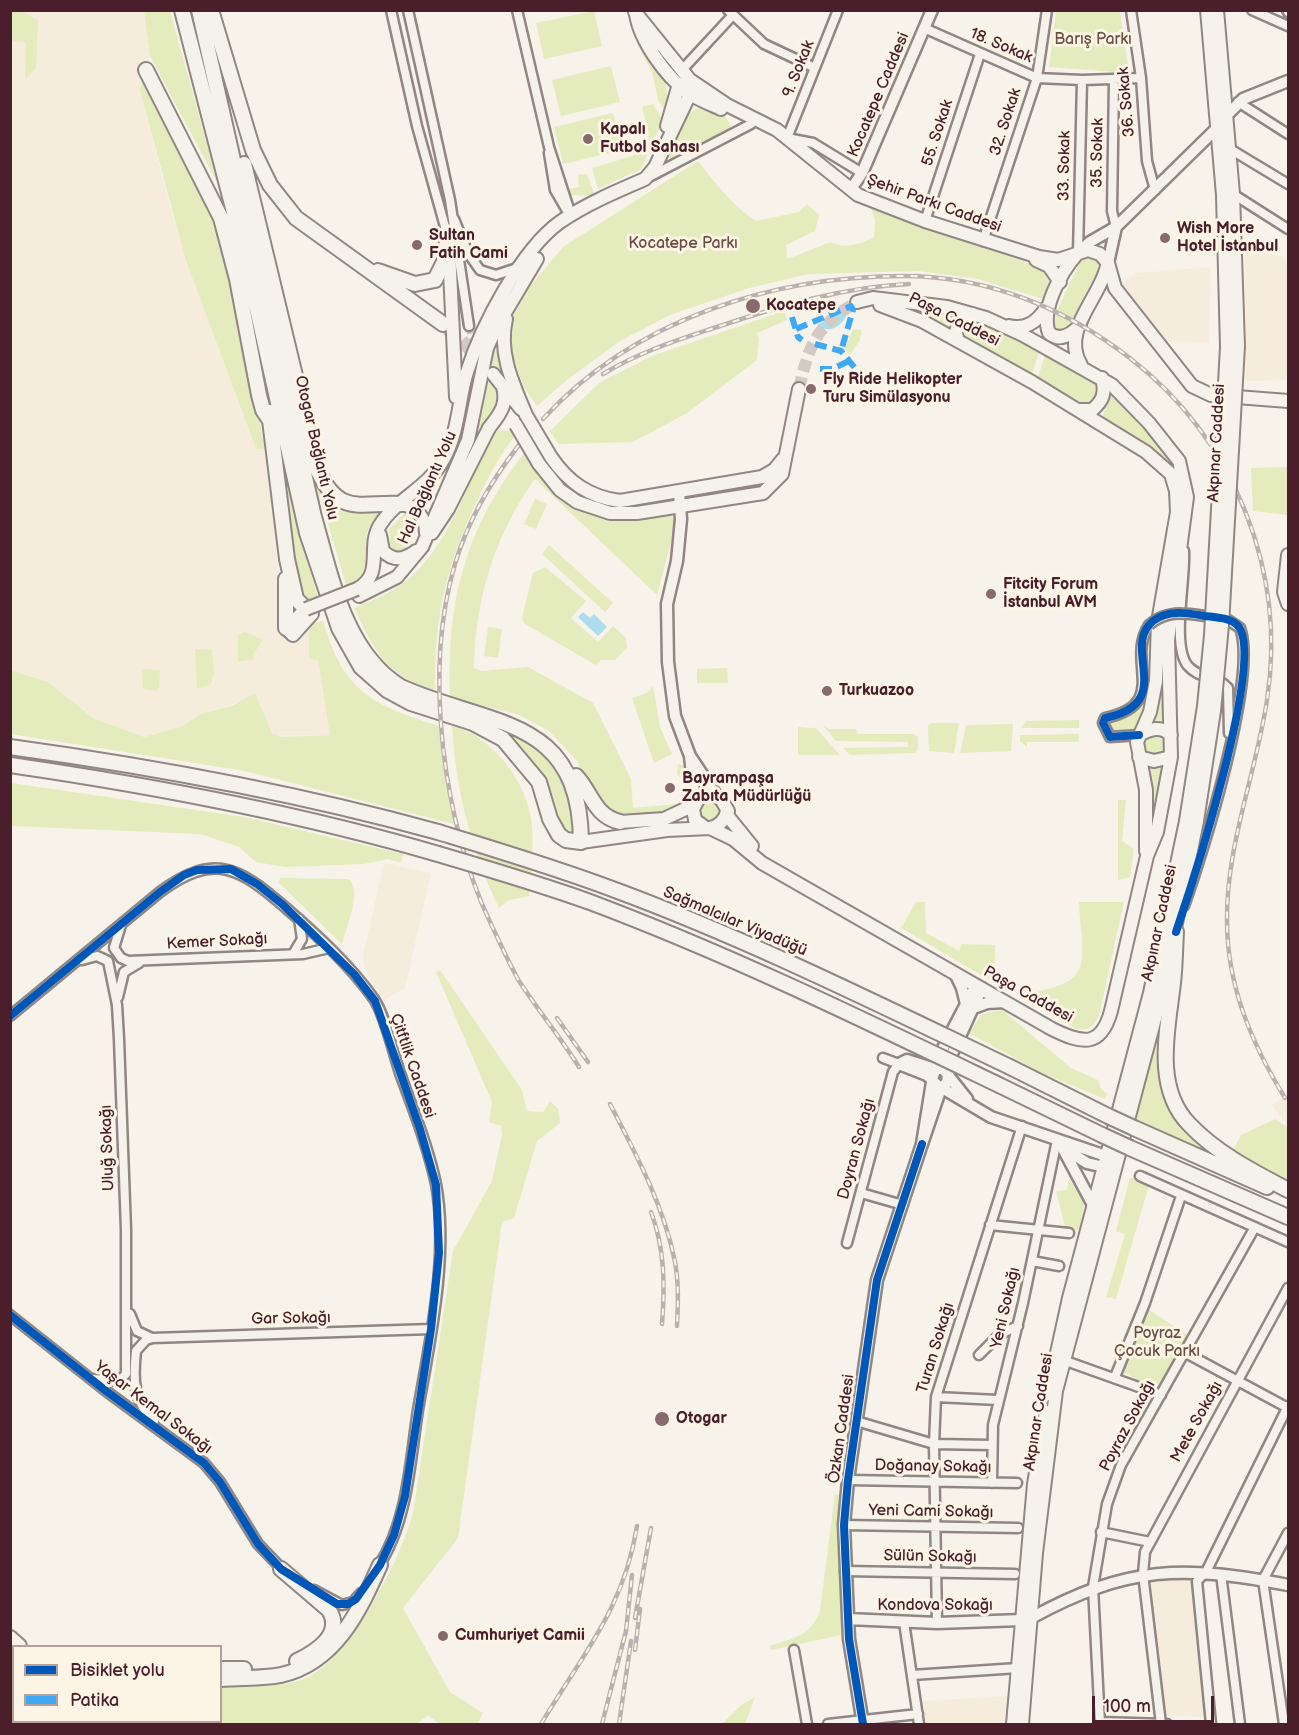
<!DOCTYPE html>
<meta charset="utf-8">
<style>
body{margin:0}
#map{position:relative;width:1299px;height:1735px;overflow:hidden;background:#f7f3ea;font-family:"Balsamiq Sans",sans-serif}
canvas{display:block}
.frame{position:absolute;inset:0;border:12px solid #4a1f2b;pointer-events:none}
.legend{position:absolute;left:12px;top:1645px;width:210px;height:78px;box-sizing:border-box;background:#fcf5e5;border:2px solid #b59f9b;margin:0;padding:8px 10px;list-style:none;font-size:18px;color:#4a1f2b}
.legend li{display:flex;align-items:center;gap:12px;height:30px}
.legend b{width:30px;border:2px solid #b59f9b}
.scale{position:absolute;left:1092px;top:1696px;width:122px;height:27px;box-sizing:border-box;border:3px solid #4a1f2b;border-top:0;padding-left:8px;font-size:18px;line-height:21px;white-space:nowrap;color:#4a1f2b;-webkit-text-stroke:4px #fcf5e5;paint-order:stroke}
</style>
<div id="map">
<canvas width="1299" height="1735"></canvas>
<div class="frame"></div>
<ul class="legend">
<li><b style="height:8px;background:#0057b8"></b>Bisiklet yolu</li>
<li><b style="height:8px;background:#3fa9f5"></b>Patika</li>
</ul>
<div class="scale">100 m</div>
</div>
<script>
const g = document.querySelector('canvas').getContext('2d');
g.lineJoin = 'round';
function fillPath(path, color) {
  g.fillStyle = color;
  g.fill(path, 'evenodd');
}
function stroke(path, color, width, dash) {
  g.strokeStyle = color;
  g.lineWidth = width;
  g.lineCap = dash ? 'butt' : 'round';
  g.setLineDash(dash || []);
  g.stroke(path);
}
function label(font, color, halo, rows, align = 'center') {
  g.font = font + ' "Balsamiq Sans",sans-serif';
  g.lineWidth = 6;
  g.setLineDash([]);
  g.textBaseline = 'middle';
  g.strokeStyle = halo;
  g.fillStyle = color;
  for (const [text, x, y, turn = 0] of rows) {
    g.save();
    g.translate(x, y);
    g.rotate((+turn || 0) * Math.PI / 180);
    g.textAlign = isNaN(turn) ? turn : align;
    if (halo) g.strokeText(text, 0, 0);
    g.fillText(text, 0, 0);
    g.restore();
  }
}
fillPath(new Path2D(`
 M10,11H144L150,56L140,90L166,191L186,261L241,410L256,449H265L280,585V627H309V658L318,659L331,735H276L243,701L201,714L180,727L144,737L93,718L48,682L11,670Z
 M1245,240L1288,260V380L1246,381Z
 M1211,267L1209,343L1167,342L1122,283L1136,273Z
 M384,863L431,873L405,988L384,1000L365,969L363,956Z
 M1285,1096L1288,1100V1127L1272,1105Z
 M1193,1578L1206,1717L1166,1716L1148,1582Z
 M1008,1696L1005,1724H925L923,1701Z`), '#f6ecdb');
fillPath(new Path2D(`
 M10,11H22L38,20L36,68L28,77H25L26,42L11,41Z
 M144,11H170L218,184L150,56Z
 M594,11L602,46L544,59L536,23Z
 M1056,11H1120L1129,73L1049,67Z
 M640,40C659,67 671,78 666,113L658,100L652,72L638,46Z
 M611,66L620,102L561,116L552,80Z
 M143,80L216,220L225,251L265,449H256L186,261L140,90Z
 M653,104L663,120L641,169L598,189L592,168L642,153L641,146L649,134L642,107Z
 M700,107L724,115L731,126L728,134L675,161L670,159C671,141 682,113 700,107Z
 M613,113L622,150L563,164L554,127Z
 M698,161C715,183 732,205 756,221L799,212L807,204L819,215L815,231L786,245L787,259L831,242C846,250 861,244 874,237L875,220L870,205L1044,269C1053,279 1047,288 1043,299L978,279L918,271L808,274L749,288L670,315L620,341L568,379L537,406L523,386L509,343L512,318L528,289L563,247Z
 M587,174L594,193L592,196L571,195L569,189L579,187L578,175Z
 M1091,257L1098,262V271L1079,305L1074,322L1066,330L1055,329L1052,321L1081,260Z
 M904,306L956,315L948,329Z
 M784,311L787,320L757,333L759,339L757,360L687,413L633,442L558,444L550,431L599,383L652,356Z
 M973,321L997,329L1040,349L1032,374L964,335L965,324Z
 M853,329L862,330L860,340L850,355L845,348Z
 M499,335C501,346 511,372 509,382C507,397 481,431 473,448L471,447L494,338Z
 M1046,352L1093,379L1098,392L1091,403H1082L1038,377Z
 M1112,390L1171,455L1181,477C1158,452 1131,436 1102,419Z
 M277,427L299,535L318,597L309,600L296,591Z
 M499,430L512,431L515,436C500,454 490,474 480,495C447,560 434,617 435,690C385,675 376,653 354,608C375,599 398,590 414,574C451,539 469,479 493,434Z
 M539,445L552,468L621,505L670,500L671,503C629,508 591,513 558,482C548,473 541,458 534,448Z
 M525,452C570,522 593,524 672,513L676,523L657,595L535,479C495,534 475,600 474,668L482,671L528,667L593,703L631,779L633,808L677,804L685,795L687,786L677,774L678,764L687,767L690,791L680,806L668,812L626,817L614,814L596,800L577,761L549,731L519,715L450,697C446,602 466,526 525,452Z
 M1288,467V515L1253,511L1251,468Z
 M320,487L354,510H387C358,529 367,539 370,568L359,582L347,587L317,488Z
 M535,499L547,504L536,529L524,524Z
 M406,512L412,513L418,528L404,551L395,552L390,544L389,529Z
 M549,545L613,603L605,612L542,554Z
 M545,567L586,601L571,618L598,642L613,626L626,638L627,648L615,660H601L596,665L525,624L522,618L533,573Z
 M323,621C343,691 372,705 439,726L454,824L245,771L11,734L10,670L48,682L93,718L144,737L180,727L201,714L234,705L255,693L272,733L282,737L330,735L318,660L309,659V627L313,623Z
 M488,627L502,629L498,658L484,656Z
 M245,632L263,640L252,656L255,659L238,662V635Z
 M195,649L212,650L214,673L211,684L197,689Z
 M727,668L728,683H697V669Z
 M142,669L160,670L159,687L156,691L143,689Z
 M1162,670H1164L1166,725L1153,722Z
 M653,686L660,727L672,754L654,763L632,698L647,693Z
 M1141,705L1144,706L1136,727L1125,732L1113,730L1111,724C1118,716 1131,715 1141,705Z
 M1079,720V728H1021L1026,721Z
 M932,723H959L954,753L929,751L928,725Z
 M822,724L829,729H856L857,734H914L918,737V750L915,753L850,755L843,748L908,747V742L836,741Z
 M1013,724L1011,751L960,753L966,725Z
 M452,726C493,736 529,784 532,826C534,849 531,873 529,896L509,900L499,908C471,850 456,791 452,726Z
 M498,727C530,745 560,761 570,799C574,813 577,822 573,836L564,834L557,822L551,795L537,767L524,750Z
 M798,727L816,728L840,755H798Z
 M1079,734V742H1027V747L1020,742V735Z
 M1144 745a11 11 0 1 1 22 0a11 11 0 1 1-22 0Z
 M1166,766L1152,828L1149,768Z
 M11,783L244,817L403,854L401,863L388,859L364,864L285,867L256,862L239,847L200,834L11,826Z
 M699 810a11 11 0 1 1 22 0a11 11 0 1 1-22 0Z
 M1118,800H1126L1122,841L1134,849L1130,877L1118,880Z
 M281,878L348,879C363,890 346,928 342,944L278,882Z
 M916,902H925L926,933L959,951L961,944L995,945V977L988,979L901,928Z
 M1079,902H1124L1099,1016C1093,1027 1088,1031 1076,1029L1023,998L1024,994C1097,982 1082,966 1079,902Z
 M440,970L522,1090L527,1111L543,1112L550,1101L558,1109L560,1123L537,1141L514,1218L502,1222L458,1538L403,1608L450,1692L483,1713L477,1724H439L428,1715L417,1724H120L122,1722H220L221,1685C250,1685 285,1690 312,1675C353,1651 401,1558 413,1513L453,1251L492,1181L502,1135L501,1126L489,1122L492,1102L436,972Z
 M1002,1010L1071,1068L1098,1080L1101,1089L1107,1094L1105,1099L1040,1072L969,1033L982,1014Z
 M1155,1035L1160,1037C1159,1061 1158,1091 1171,1112C1179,1125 1194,1136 1205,1146L1203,1150L1133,1117Z
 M1275,1119L1288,1127V1182L1236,1155L1233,1150L1241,1135Z
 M1069,1178L1084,1203L1081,1230H1066L1056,1191L1067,1190Z
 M1130,1178L1142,1179L1149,1185L1116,1299L1106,1297L1125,1234L1116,1231Z
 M1148,1309L1187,1335L1157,1389L1120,1371Z
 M835,1494L840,1496L841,1635L771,1650L770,1646C795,1637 810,1637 820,1611Z
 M755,1697L745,1724H722L741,1705Z`), '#e4ebbd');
fillPath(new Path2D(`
 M848,309C846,324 830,336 817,325Z
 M583,612L590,618L594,614L607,627L598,636L578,617Z`), '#acddec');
stroke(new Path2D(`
 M469,326L476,350`), '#d4c9c4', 8, [8, 4]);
stroke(new Path2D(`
 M799,389C809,345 816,325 857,302`), '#d4c9c4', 12, [12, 6]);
stroke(new Path2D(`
 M446,327L478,356`), '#d4c9c4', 14, [14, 7]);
const minor = new Path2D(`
 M391,10L417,126L447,234
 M408,10L450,200L469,326
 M517,10L549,147L571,215
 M728,10L764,44L815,68
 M838,10L787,138L813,143L862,173
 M1131,10L1141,78L1147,161L1155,190
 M1252,10L1288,26
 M1287,10L1288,12
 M924,28L1037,78L1082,80L1141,78
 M681,71L732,16
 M1114,80L1112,211L1116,227
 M1238,102L1288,134
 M1230,149L1288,184
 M549,153L555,190L566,209
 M651,176L751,124
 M1233,194L1288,229
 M454,219L468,253L480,270L496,275L517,268
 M925,221L980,54
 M983,241L1037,78L1047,10
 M1078,254L1082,80
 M1184,551C1186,578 1171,646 1188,666C1199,679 1218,676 1228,688L1229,733
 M1139,735L1110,737L1103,723L1105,718C1171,704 1125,662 1149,625
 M1184,906C1203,853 1258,676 1240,628L1228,620L1218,618
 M121,925L114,948L121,958L128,961L303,954L329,948
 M293,954L302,939L299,919
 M82,960L97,956L108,961L117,1005L119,1039L126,1230V1374L119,1381L93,1379
 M118,997L124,972L139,963
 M10,1016L160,892C214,852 239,867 286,908C317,935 350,965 374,999C385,1015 394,1056 401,1076C414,1111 428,1147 436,1184C449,1255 430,1340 418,1410C410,1461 408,1522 378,1567
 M1140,1176L1288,1242
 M861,1193L903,1205
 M990,1225L1069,1233
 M847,1243L893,1072L899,1064L883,1058
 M1032,1261L1059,1266
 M130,1314L137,1331L152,1338L431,1329
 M10,1315L106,1391L204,1463L220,1482L258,1544L283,1570
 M152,1338L146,1340L136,1351C133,1379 133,1401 154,1421
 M1184,1352L1288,1408
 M979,1355L1000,1334L1018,1326
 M1063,1360L1161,1395
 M1115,1377L1145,1303L1181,1196
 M936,1397L998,1400
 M856,1421L934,1444L991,1445
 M848,1480L1017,1483
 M992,1483L993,1425L1023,1303L1057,1140
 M844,1525L1018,1528
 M1101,1532L1150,1542
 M845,1571L1015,1574
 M1221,1574L1240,1724
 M314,1590L342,1605L353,1602L361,1593
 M904,1622L919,1724
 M937,1623L934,1444L936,1397L1022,1126
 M794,1650L807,1724
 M912,1675L1018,1668
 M1100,1722L1167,1724
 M828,1724L918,1714
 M1100,1724L1093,1587L1107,1504L1121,1465L1255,1227
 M1161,1724L1143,1574L1145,1552L1288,1288
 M1211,1724L1197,1581L1206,1572L1288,1406
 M1284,1724L1263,1580L1288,1533`);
const tertiary = new Path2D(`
 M1227,115L1243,99L1288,81
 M851,189L862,173L932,10
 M1078,253L1090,242L1116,227L1216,129
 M1108,263L1116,227
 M679,492L681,519L677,561L667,604L668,662L675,716L690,756
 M695,801L690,756L716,795
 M955,973L962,988L966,1004
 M976,985L942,1050L933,1076L922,1144L940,1091L947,1082L951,1056L982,988
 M971,1009L987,1003L1005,1002
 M901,1063L907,1060L935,1069H943L967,1099
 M899,1064L927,1075L937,1085L991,1117L1106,1156
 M1062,1147L1093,1205
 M1065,1149L1087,1163L1104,1167
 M1031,1618C1128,1565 1183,1565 1288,1585
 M848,1619L937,1623L1022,1620
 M863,1724L849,1639L844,1525L848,1480L877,1280L922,1144`);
const secondary = new Path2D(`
 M635,12L690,80L727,105L777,130L858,195L925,221L1039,257L1058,260L1088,250L1100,254L1108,263L1115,288L1192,386L1211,395L1288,401
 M636,14C640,41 666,76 687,92C697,99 710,104 721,109
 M1077,254C1061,272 1040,310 1049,333C1060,342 1071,335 1080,325
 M1036,260L1049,266L1060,282
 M880,305L922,321L1032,382L1146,452L1171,474L1176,491L1177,512L1158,622L1156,681L1150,712L1137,742L1146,790V851
 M1009,326C1026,330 1037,322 1046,308
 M957,339L956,332L959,321L973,314
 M1081,365C1060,331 1100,298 1107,266
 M493,374L521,409
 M1079,410H1092C1103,401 1106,393 1102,378
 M489,428C499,415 508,405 503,387
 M551,457C568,482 589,497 620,501L762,477L774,470L783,459
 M539,464L560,490L577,502L610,513H637L763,493L782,474L799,389
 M1288,555L1284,592L1288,604
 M1139,735C1150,729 1161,725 1171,735
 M1139,757L1154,761L1171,757
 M726,814L752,846
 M620,822L664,819L694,805
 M710,828L733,839L762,863L1052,1029C1082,1044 1101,1048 1111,1011L1147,856L1157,832L1171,757L1168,640L1187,497L1179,461L1149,423L1112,385L1023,335L986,318L947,307L873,298L857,302
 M581,842L667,830L710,828C720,826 724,820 728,811L721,799L712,794L700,796L693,809L695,820L706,828`);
const primary = new Path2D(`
 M1207,10L1223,195L1227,347
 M1217,10L1233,194L1238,346
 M667,126L679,84
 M449,250L456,397
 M506,319C498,353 513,384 526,415
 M401,504L416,508L425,523L426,533
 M432,533L448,509L489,428
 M380,535L383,551C394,562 404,560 416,551
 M357,589C385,574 366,547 380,525C396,499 428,488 443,460C459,432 458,401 467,372C481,327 521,250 560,222C586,204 617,191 645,179L655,167L690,94
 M359,596L397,577L422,547L468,440L487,348L496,328L537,259
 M306,609L312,614L293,635L286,628Z
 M1048,1394L1069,1298L1150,993L1186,821
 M1013,1724L1034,1484L1046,1412
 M1022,1724L1036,1553L1056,1391L1162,992L1197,821`);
const trunk = new Path2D(`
 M182,10L246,259L307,533L339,628L361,667L387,690L411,703L473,723L503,739L539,782L550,819L559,835L566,840L581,842C580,715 490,727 401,687C345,653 331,576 314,517L199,10
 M211,10L253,150L270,185L296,218L443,324
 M146,70L221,218L237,279L259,395L263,410L269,419
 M244,164L318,471C340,517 361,502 401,504
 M378,271L415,284L435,280L446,258L447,234
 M269,412L287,559L296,599L306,609
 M286,579V628
 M10,747C155,767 297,793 438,832
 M10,765C155,786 298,813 438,854
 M576,776C592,793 594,816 620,822
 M1176,932C1175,949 1175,966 1173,983C1168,1028 1153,1087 1189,1124C1216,1153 1254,1172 1288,1190
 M1010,1067L1108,1116
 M1001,1086L1102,1135
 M1134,1128L1267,1187
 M1130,1148L1288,1217
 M281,1569L329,1610C344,1634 316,1652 297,1661
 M10,1638L19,1646
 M10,1667L14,1671
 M220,1669H244
 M220,1679C241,1677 261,1679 281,1675C335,1663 359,1612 380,1565
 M10,1688L14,1692
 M39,1722L42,1724
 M56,1722L59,1724
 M10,1724H12
 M73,1724L78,1722`);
stroke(minor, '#908684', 13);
stroke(tertiary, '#908684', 15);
stroke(secondary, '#908684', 16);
stroke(primary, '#908684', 16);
stroke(trunk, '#908684', 18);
stroke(minor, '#f5f2ec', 8);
stroke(tertiary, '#f5f2ec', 10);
stroke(secondary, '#f5f2ec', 12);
stroke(primary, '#f5f2ec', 12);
stroke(trunk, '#f5f2ec', 14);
const rail = new Path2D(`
 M603,374C639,352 678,340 717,327C780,306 843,287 909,284
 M543,419C633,320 772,276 904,276C987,276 1066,308 1131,359C1234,439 1287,571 1267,700C1256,774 1226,845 1227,921C1227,986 1252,1044 1285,1098
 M519,445C491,481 468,520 455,564C423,671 443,824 491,924C500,943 509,963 519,981C538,1010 560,1037 579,1067
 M557,1018L588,1062
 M610,1104C636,1154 664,1206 675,1262C679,1283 678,1305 677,1326
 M651,1212C665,1249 665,1286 662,1324
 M635,1618L651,1528
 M635,1650L640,1609
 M541,1724C582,1655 624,1609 637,1526
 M602,1724L626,1631L632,1575
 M619,1724L631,1641`);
stroke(rail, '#b8b1ae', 4.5);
stroke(rail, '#fcf5e5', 2, [7]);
const minorBridge = new Path2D(`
 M1149,625C1166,610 1184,613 1205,616`);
const secondaryBridge = new Path2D(`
 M526,415L551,457
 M516,425L539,464`);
const primaryBridge = new Path2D(`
 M306,609L357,589
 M1186,821L1204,706L1211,635L1227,347
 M1197,821L1214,711L1222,625L1238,346`);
const trunkBridge = new Path2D(`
 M438,832C497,850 557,868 615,890C750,940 880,1005 1010,1067
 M438,854C489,869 540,884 590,902C731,955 866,1021 1001,1086
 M1108,1116L1134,1128
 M1102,1135L1130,1148`);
stroke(minorBridge, '#908684', 13, []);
stroke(secondaryBridge, '#908684', 16, []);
stroke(primaryBridge, '#908684', 16, []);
stroke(trunkBridge, '#908684', 18, []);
stroke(minorBridge, '#f5f2ec', 8);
stroke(secondaryBridge, '#f5f2ec', 12);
stroke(primaryBridge, '#f5f2ec', 12);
stroke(trunkBridge, '#f5f2ec', 14);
stroke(new Path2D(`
 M792,317L798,337L802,340
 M796,329L851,306L853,310L841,351
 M815,344L841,351L868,384
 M820,369H832L849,361
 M92,1724L97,1722`), '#3fa9f5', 6, [12, 6]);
stroke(new Path2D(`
 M1139,735L1110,737L1103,723L1105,718C1178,703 1120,648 1153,621C1168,609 1188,613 1205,616C1216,617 1232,618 1239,627C1264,664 1192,885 1176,932
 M10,1016L160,892L184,875L197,870L231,869L257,884L282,904L354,974L375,1001L420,1129L436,1185L439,1253L431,1329L405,1496L394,1535L380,1565L356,1599L348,1604H337L281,1569L258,1544L220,1482L204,1463L106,1391L10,1315
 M863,1724L849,1639L844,1525L848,1480L877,1280L922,1144`), '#0057b8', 8);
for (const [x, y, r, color] of [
 [588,139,6,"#87696e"],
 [1165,238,6,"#87696e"],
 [417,245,6,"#87696e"],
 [753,306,8,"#87696e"],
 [811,389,6,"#87696e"],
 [991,594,6,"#87696e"],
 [827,691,6,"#87696e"],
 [670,788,6,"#87696e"],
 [662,1419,8,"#87696e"],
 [443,1636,6,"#87696e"]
]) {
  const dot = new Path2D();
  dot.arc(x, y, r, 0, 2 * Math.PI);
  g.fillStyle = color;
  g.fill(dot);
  stroke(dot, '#fcf5e5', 2);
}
label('16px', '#6c5046', '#fcf5e5', [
 ["Barış Parkı",1093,40],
 ["Kocatepe Parkı",683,244],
 ["Poyraz",1157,1334],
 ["Çocuk Parkı",1157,1352]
]);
label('16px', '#4a1f2b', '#fcf5e5', [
 ["18. Sokak",1001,46,23],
 ["9. Sokak",799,69,-68],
 ["Kocatepe Caddesi",879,95,-67],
 ["36. Sokak",1127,102,-95],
 ["32. Sokak",1006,122,-72],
 ["55. Sokak",938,133,-72],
 ["35. Sokak",1098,153,-89],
 ["33. Sokak",1065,166,-89],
 ["Şehir Parkı Caddesi",934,204,20],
 ["Paşa Caddesi",954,320,27],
 ["Akpınar Caddesi",1217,443,-87],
 ["Otogar Bağlantı Yolu",316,448,77],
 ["Hal Bağlantı Yolu",428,488,-66],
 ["Sağmalcılar Viyadüğü",735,922,23],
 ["Akpınar Caddesi",1160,923,-78],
 ["Kemer Sokağı",217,942,-3],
 ["Paşa Caddesi",1028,995,29],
 ["Çitftlik Caddesi",412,1066,71],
 ["Uluğ Sokağı",108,1148,-92],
 ["Doyran Sokağı",857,1149,-75],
 ["Yeni Sokağı",1006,1308,-77],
 ["Gar Sokağı",291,1319,-1],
 ["Turan Sokağı",936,1348,-73],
 ["Yaşar Kemal Sokağı",153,1408,37],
 ["Akpınar Caddesi",1039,1412,-81],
 ["Mete Sokağı",1197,1422,-61],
 ["Poyraz Sokağı",1128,1426,-62],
 ["Özkan Caddesi",842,1429,-82],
 ["Doğanay Sokağı",933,1467,1],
 ["Yeni Cami Sokağı",931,1512,1],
 ["Sülün Sokağı",930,1557,1],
 ["Kondova Sokağı",935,1606]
]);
label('bold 16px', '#4a1f2b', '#fcf5e5', [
 ["Kapalı",600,130],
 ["Futbol Sahası",600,148],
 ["Wish More",1177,229],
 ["Hotel İstanbul",1177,247],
 ["Sultan",429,236],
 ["Fatih Cami",429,254],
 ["Kocatepe",766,306],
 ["Fly Ride Helikopter",823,380],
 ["Turu Simülasyonu",823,398],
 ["Fitcity Forum",1003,585],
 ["İstanbul AVM",1003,603],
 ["Turkuazoo",839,691],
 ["Bayrampaşa",682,779],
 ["Zabıta Müdürlüğü",682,797],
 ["Otogar",676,1419],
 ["Cumhuriyet Camii",455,1636]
], 'left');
</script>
